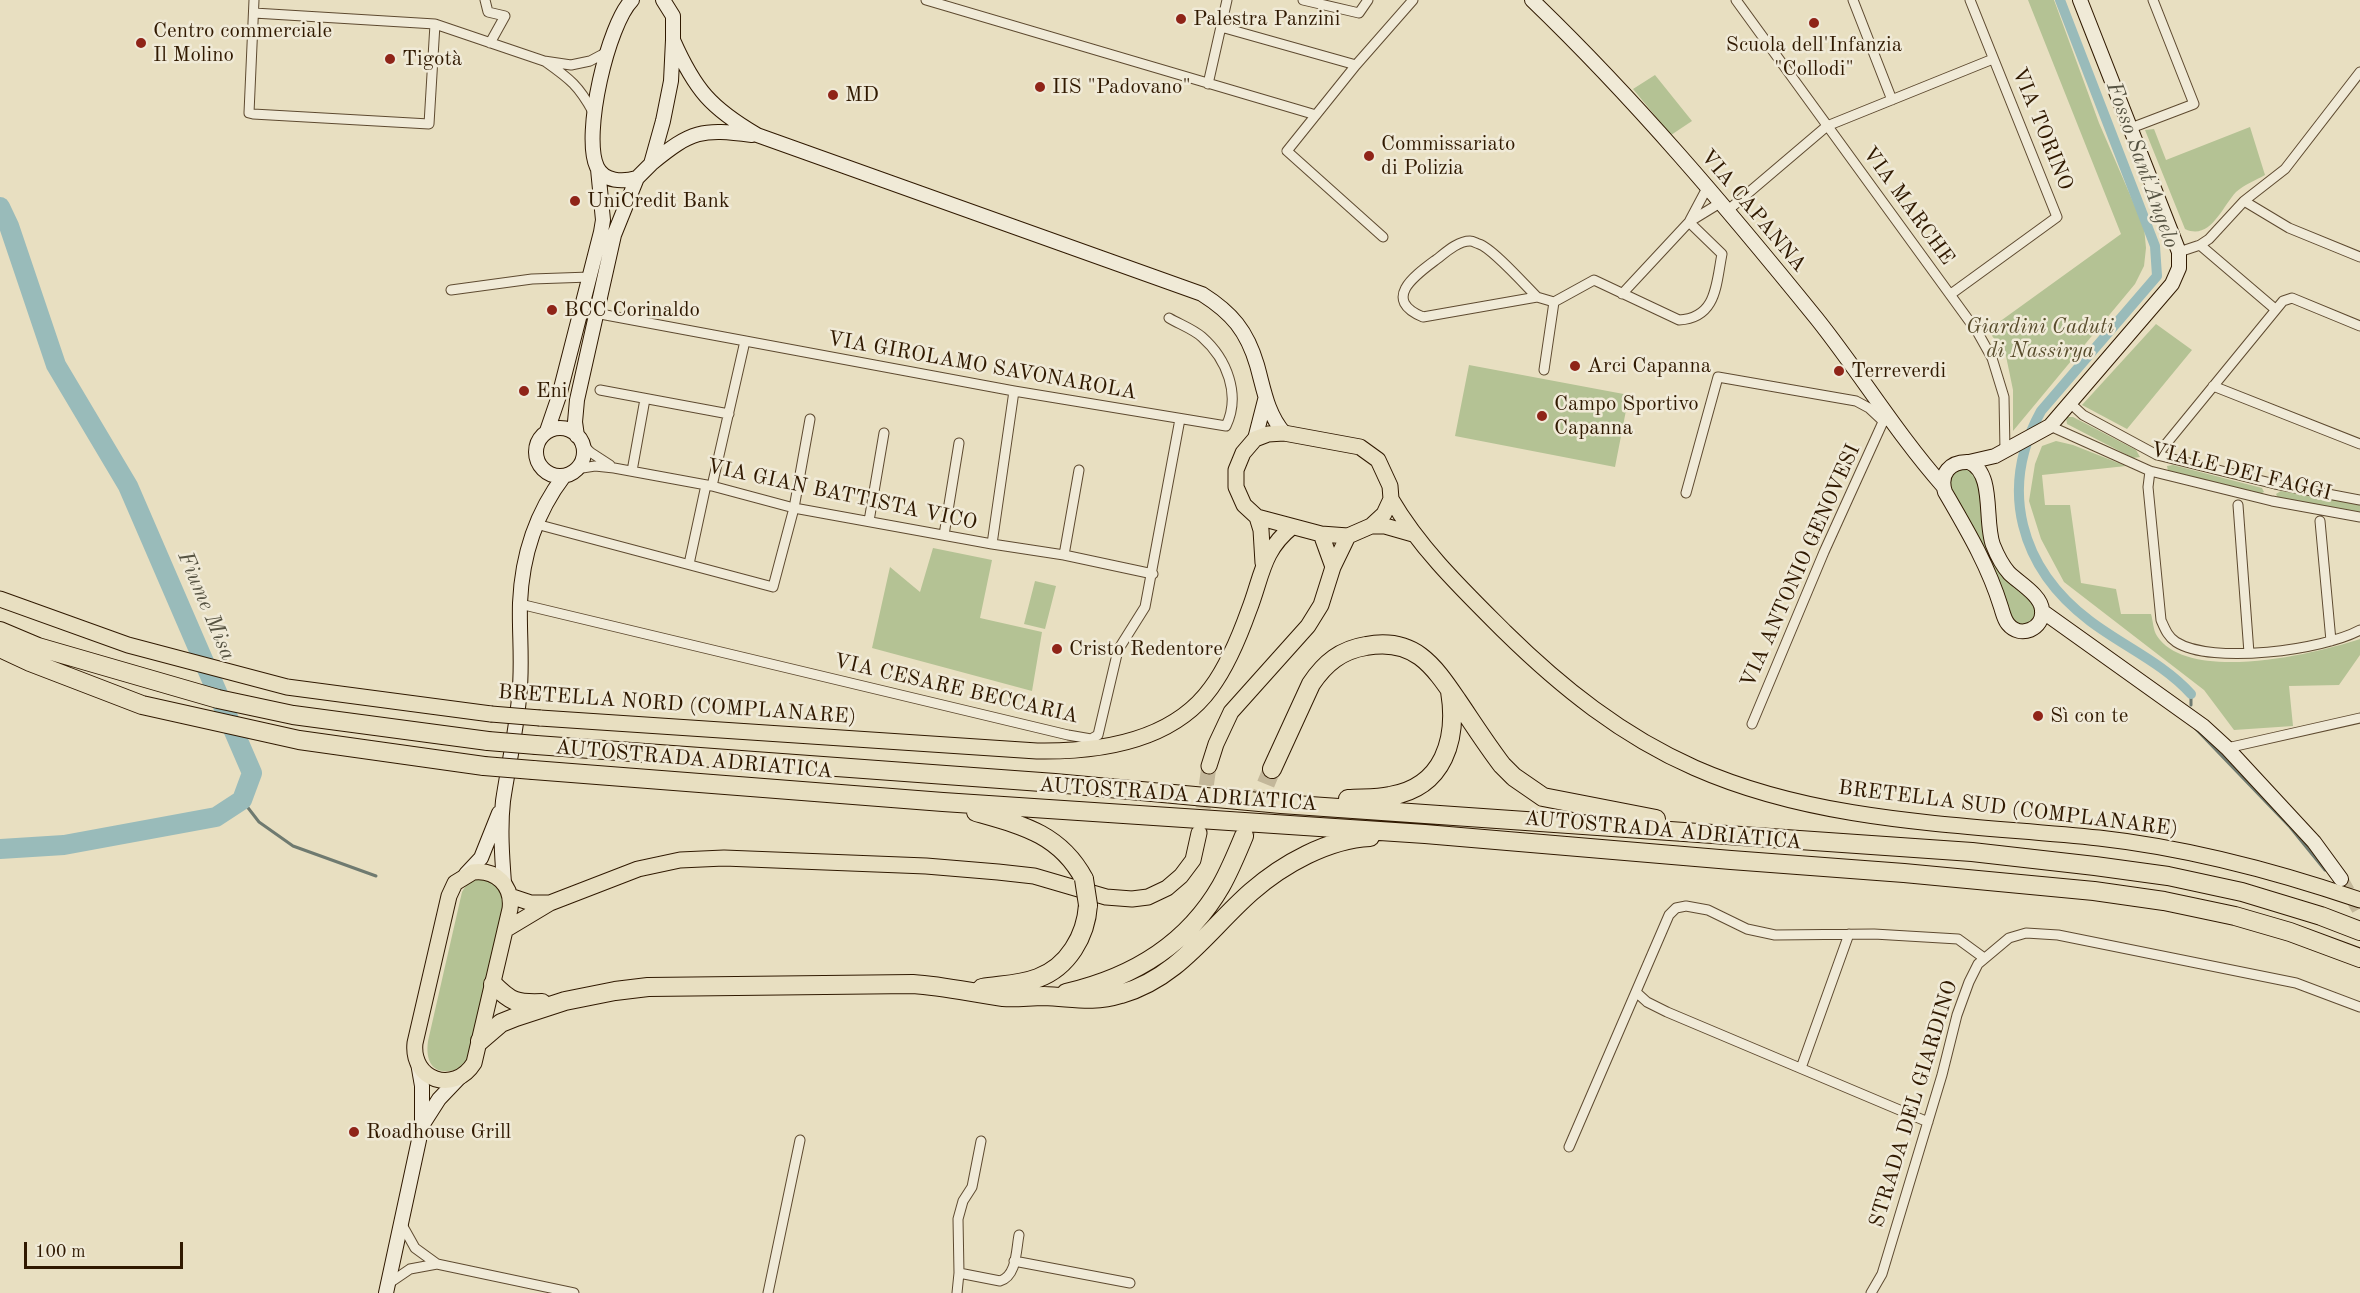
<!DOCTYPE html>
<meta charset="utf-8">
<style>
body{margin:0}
#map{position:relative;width:2360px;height:1293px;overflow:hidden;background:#e8dfc1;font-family:"Old Standard TT",serif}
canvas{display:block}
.scale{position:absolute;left:24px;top:1242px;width:159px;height:27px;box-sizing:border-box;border:3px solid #301900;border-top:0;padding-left:8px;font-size:18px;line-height:21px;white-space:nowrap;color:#301900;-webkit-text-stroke:4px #f0ead7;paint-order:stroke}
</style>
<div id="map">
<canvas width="2360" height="1293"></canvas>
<div class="scale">100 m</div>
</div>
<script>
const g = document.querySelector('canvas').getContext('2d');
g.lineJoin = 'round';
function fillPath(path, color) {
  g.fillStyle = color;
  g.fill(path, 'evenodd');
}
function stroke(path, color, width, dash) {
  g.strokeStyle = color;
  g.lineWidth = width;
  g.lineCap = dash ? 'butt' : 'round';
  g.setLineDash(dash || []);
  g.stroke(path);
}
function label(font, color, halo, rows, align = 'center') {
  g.font = font + ' "Old Standard TT",serif';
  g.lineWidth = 5;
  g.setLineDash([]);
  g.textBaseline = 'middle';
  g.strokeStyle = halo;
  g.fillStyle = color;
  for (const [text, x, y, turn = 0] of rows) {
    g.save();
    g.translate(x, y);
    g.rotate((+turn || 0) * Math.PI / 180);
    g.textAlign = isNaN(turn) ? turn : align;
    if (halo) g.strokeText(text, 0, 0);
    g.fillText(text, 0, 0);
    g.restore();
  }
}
fillPath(new Path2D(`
 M2028,0H2054L2099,123L2144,227L2146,248L2144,266L2135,284L2013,431V390L2006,356L1988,330L2121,234Z
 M1655,75L1692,121L1671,135L1633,89Z
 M2250,127L2265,175C2256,180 2244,185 2236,192C2222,207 2210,241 2185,229L2145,130L2154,129L2166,160Z
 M2156,324L2192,350L2127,429L2082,405Z
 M1469,365L1629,395L1615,467L1455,436Z
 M2066,417H2073L2136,450L2140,457L2133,458L2067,424Z
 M2056,441L2073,445L2126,466L2042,475L2045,505H2070L2081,583L2116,589L2121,614H2151C2153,620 2153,630 2157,636C2189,684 2315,654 2360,639V655L2339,685L2289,686L2293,726L2234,730L2204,690L2064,582L2041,539L2029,501L2035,464L2042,446Z
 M2173,465L2262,488L2264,492L2258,495L2168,471L2167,466Z
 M1964,467L1972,469L1978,475L1982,518L2017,584L2038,608L2033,624L2016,626L2011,618L1950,492L1949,477L1955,469Z
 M2281,491L2360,504V513L2278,498L2276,494Z
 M933,548L992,560L980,618L1042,632L1032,691L872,648L890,567L920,592Z
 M1035,581L1056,586L1045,629L1024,624Z
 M486,877L507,894L467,1065C442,1078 424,1071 428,1041L462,892C467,882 475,879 486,877Z`), '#b4c294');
stroke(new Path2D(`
 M2191,694V705
 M2195,728L2290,827L2325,870
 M242,800L259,822L293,846L376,876`), '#6f7a70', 3);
stroke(new Path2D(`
 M2060,0L2155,246L2157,276L2041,411C1998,489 2020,568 2090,621C2123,646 2163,663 2191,694`), '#99bbba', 10);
stroke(new Path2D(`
 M0,207L9,226L56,365L128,486L252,773L242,800L216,817L64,845L0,849`), '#99bbba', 20);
stroke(new Path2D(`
 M2341,879L2360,912`), '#c3b79a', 14, [14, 7]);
stroke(new Path2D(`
 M1200,831L1209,766`), '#c3b79a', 15, [15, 8]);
stroke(new Path2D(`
 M1245,834L1272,769`), '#c3b79a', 18, [18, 9]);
const street = new Path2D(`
 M254,0L249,113L253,114L429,124L435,24L544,61L571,65L590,61L607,52
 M485,0L488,12L505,16L490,43
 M926,0L1316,115
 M1303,0L1359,13L1368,0
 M1736,0L1978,333L1992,358L2004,397L2005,451
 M1853,0L1892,100
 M254,13L435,24
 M1221,27L1356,65
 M546,62C570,79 579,86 593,112
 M1208,84L1227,0
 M2131,128L2194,104L2153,0
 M2244,201L2289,228L2360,257
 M1727,211L1827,126L1993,59
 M1690,220L1707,188
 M1383,237L1287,151L1356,65L1413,0
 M2200,245L2275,309
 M2179,252L2200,245L2209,239L2244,201L2285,169L2360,72
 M451,290L532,279L590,277
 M1622,294L1689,222L1720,203
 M1951,294L2057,217L1970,0
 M1537,297C1525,285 1492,248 1479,244C1476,243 1473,241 1470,241C1458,241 1446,252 1437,259C1417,274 1380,299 1423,317L1537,297L1554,302
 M595,313L1014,391L1226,426C1241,395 1227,359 1202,337C1193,329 1179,324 1169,318
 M1544,370L1554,302L1594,280L1679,320C1717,318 1716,284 1722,254L1689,222
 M2213,386L2360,444
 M600,390L729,414
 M2070,403L2083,415L2157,455L2275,484L2360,500
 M2050,426L2150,471L2272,501L2360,517
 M583,445L590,452L610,465
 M2157,455L2283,301L2292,298L2360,326
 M576,469L595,466L614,468L712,486L794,508L992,544L1064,555L1153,574
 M632,471L645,399
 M2150,471L2148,487L2161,620C2165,629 2168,637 2176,642C2212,665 2323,650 2360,630
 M712,486L745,341
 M1686,493L1718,377L1856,401L1869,408L1884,422
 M2238,505L2249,653
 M869,521L884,433
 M2320,521L2331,641
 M536,524L773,587L794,508L810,419
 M944,535L959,443
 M992,544L1014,391
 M1064,555L1079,470
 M689,564L706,485
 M520,604L1068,735L1091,739L1098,735L1118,650L1145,607L1180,419
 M1752,724L1824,552L1887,413
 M2227,748L2360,718
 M1636,992L1647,1002L1667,1012L1928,1122
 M1801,1068L1849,934
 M1569,1147L1669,915L1676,908L1686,906L1708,910L1747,929L1775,935L1874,934L1958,939L1984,958
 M401,1223L415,1248L437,1264L574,1293
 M1014,1261L1130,1283
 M959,1273L1000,1281C1017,1276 1016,1250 1019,1235
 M388,1284L410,1269L437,1264
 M768,1293L800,1140
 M957,1293L959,1273L958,1219L963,1201L972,1187L981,1141
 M1871,1293L1882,1274L1942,1075L1957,1015L1969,982L1978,964L2009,938L2026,933L2058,935L2296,983L2360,1007`);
const secondary = new Path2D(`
 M632,0C608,24 582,135 597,167C604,182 623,182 637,178
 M1532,0C1635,99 1727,208 1817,319C1860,373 1897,434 1943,486
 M673,40C695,90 711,108 757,135L1202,294C1232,313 1247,331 1257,365C1264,390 1267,413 1284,433
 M652,163C691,131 702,128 752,135
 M536 452a24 24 0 1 1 48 0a24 24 0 1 1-48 0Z
 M547,431L559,396L601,232L603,220L598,169
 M577,436L575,422L577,400L614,235L637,178L651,164L663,121L671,81L673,40V16L663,0
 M1255,439L1265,400
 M1969,462L1995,456L2050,426L2172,284L2179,268V252L2080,0
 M1969,462C1995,473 1984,521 1993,545C1997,555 2002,565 2009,573C2019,583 2041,595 2042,610C2044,629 2020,639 2008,624C2004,619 2003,613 2001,607C1988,565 1967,530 1945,492C1939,474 1950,461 1969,462Z
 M2042,611L2203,726L2227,748L2314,842L2341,879
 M466,874L481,858L499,813
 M504,883C502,856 500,828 503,801C508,767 516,733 519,698C523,666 519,634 520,603C522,555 535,514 564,476
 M423,1124L439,1099L459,1078
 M386,1293L422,1126V1086L418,1063`);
const primary = new Path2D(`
 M1284,433L1360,447L1378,460L1390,486L1391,499L1384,514L1371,526L1348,536L1321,534L1257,517L1244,505L1236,487V470L1243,453L1255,439L1268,434Z
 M1391,499C1420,549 1464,591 1505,632C1561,687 1622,736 1695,768C1822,824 1964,824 2099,838C2189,848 2275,871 2360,900
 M1257,517L1261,530L1263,563
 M1371,526H1385L1413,534
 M1321,534L1333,567
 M0,599L128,645L287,687L491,714
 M540,718L1037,751C1098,752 1172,742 1211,688C1228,665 1239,638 1249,610C1262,577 1262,551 1292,527
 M1209,766L1216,744L1231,712L1308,626L1321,605L1333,567L1348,536
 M473,872C496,869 513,886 510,909L474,1063C454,1095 411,1080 415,1043L449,896L455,883Z
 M510,896L531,903H550
 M505,930L550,903L638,869L680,860L724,858L926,866L998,872L1034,876L1106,897L1132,899L1148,897L1167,888L1181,876L1193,860L1199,833`);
const highway = new Path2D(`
 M0,631L38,647L218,699L293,715L488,741
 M0,648L30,662L142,705L299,740L484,766
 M536,745L1055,783L1281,804L1972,852L2095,866L2168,876L2242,892L2321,916L2360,931
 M1272,769L1311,684C1325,663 1341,650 1366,646C1414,637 1433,665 1457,700C1472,722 1486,744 1502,765L1514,777L1543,797L1656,819
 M533,770L943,802L1425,834L1731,860L1904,873L2094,891L2164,901L2235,916L2290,932L2360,958
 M1348,799C1362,798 1377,799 1390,796C1444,787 1458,739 1450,691
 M976,812C1022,825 1060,834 1084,879
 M493,984C511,1002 516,1004 542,1003
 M982,988C1000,985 1020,985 1038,978C1068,967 1086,936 1088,905
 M1066,993C1131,978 1187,945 1221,886C1230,870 1237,853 1244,836
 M480,1041L501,1023L516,1017L565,1001L615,991L648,987L913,984C944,986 973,993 1003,997C1017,998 1030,996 1044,996C1073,997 1092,1003 1121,994C1178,978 1209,929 1251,892C1283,864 1328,839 1370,837`);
stroke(street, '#5e4a30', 11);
stroke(secondary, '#301900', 16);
stroke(primary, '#301900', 17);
stroke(highway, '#301900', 20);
stroke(street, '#f0ead7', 9);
stroke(secondary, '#f0ead7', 14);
stroke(primary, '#e8dfc1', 15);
stroke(highway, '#e8dfc1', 18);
const primaryBridge = new Path2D(`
 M491,714L540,718`);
const highwayBridge = new Path2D(`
 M488,741L536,745
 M484,766L533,770
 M1084,879L1088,905`);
stroke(primaryBridge, '#301900', 17, []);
stroke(highwayBridge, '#301900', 20, []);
stroke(primaryBridge, '#e8dfc1', 15);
stroke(highwayBridge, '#e8dfc1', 18);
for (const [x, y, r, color] of [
 [1181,19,6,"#8f2418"],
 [1814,23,6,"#8f2418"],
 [141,43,6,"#8f2418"],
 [390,59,6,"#8f2418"],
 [1040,87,6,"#8f2418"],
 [833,95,6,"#8f2418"],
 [1369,156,6,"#8f2418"],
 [575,201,6,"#8f2418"],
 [552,310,6,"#8f2418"],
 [1575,366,6,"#8f2418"],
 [1839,371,6,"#8f2418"],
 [524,391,6,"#8f2418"],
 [1542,416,6,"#8f2418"],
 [1057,649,6,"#8f2418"],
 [2038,716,6,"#8f2418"],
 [354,1132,6,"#8f2418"]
]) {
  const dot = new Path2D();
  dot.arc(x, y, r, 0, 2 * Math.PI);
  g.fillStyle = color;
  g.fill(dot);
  stroke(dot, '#f0ead7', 2);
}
label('21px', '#301900', '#f0ead7', [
 ["Palestra Panzini",1193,19],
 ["Centro commerciale",153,31],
 ["Il Molino",153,55],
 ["Scuola dell'Infanzia",1814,45,"center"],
 ["\"Collodi\"",1814,69,"center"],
 ["Tigotà",402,59],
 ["IIS \"Padovano\"",1052,87],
 ["MD",845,95],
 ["Commissariato",1381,144],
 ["di Polizia",1381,168],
 ["UniCredit Bank",587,201],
 ["BCC Corinaldo",564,310],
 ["Arci Capanna",1587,366],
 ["Terreverdi",1851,371],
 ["Eni",536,391],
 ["Campo Sportivo",1554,404],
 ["Capanna",1554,428],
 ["Cristo Redentore",1069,649],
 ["Sì con te",2050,716],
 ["Roadhouse Grill",366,1132]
], 'left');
label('21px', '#301900', '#f0ead7', [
 ["VIA TORINO",2042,129,68],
 ["VIA MARCHE",1908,206,54],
 ["VIA CAPANNA",1753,211,50],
 ["VIA GIROLAMO SAVONAROLA",982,366,10],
 ["VIALE DEI FAGGI",2241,472,14],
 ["VIA GIAN BATTISTA VICO",842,495,12],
 ["VIA ANTONIO GENOVESI",1801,566,-66],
 ["VIA CESARE BECCARIA",956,689,13],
 ["BRETELLA NORD (COMPLANARE)",677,705,4],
 ["AUTOSTRADA ADRIATICA",694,760,5],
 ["AUTOSTRADA ADRIATICA",1178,795,4],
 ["BRETELLA SUD (COMPLANARE)",2008,809,7],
 ["AUTOSTRADA ADRIATICA",1663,831,5],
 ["STRADA DEL GIARDINO",1914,1104,-73]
]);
label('italic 21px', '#584c2c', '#f0ead7', [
 ["Giardini Caduti",2040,327],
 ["di Nassirya",2040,351]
]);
label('italic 22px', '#555241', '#f0ead7', [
 ["Fosso Sant'Angelo",2142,165,70],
 ["Fiume Misa",206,606,67]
]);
</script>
